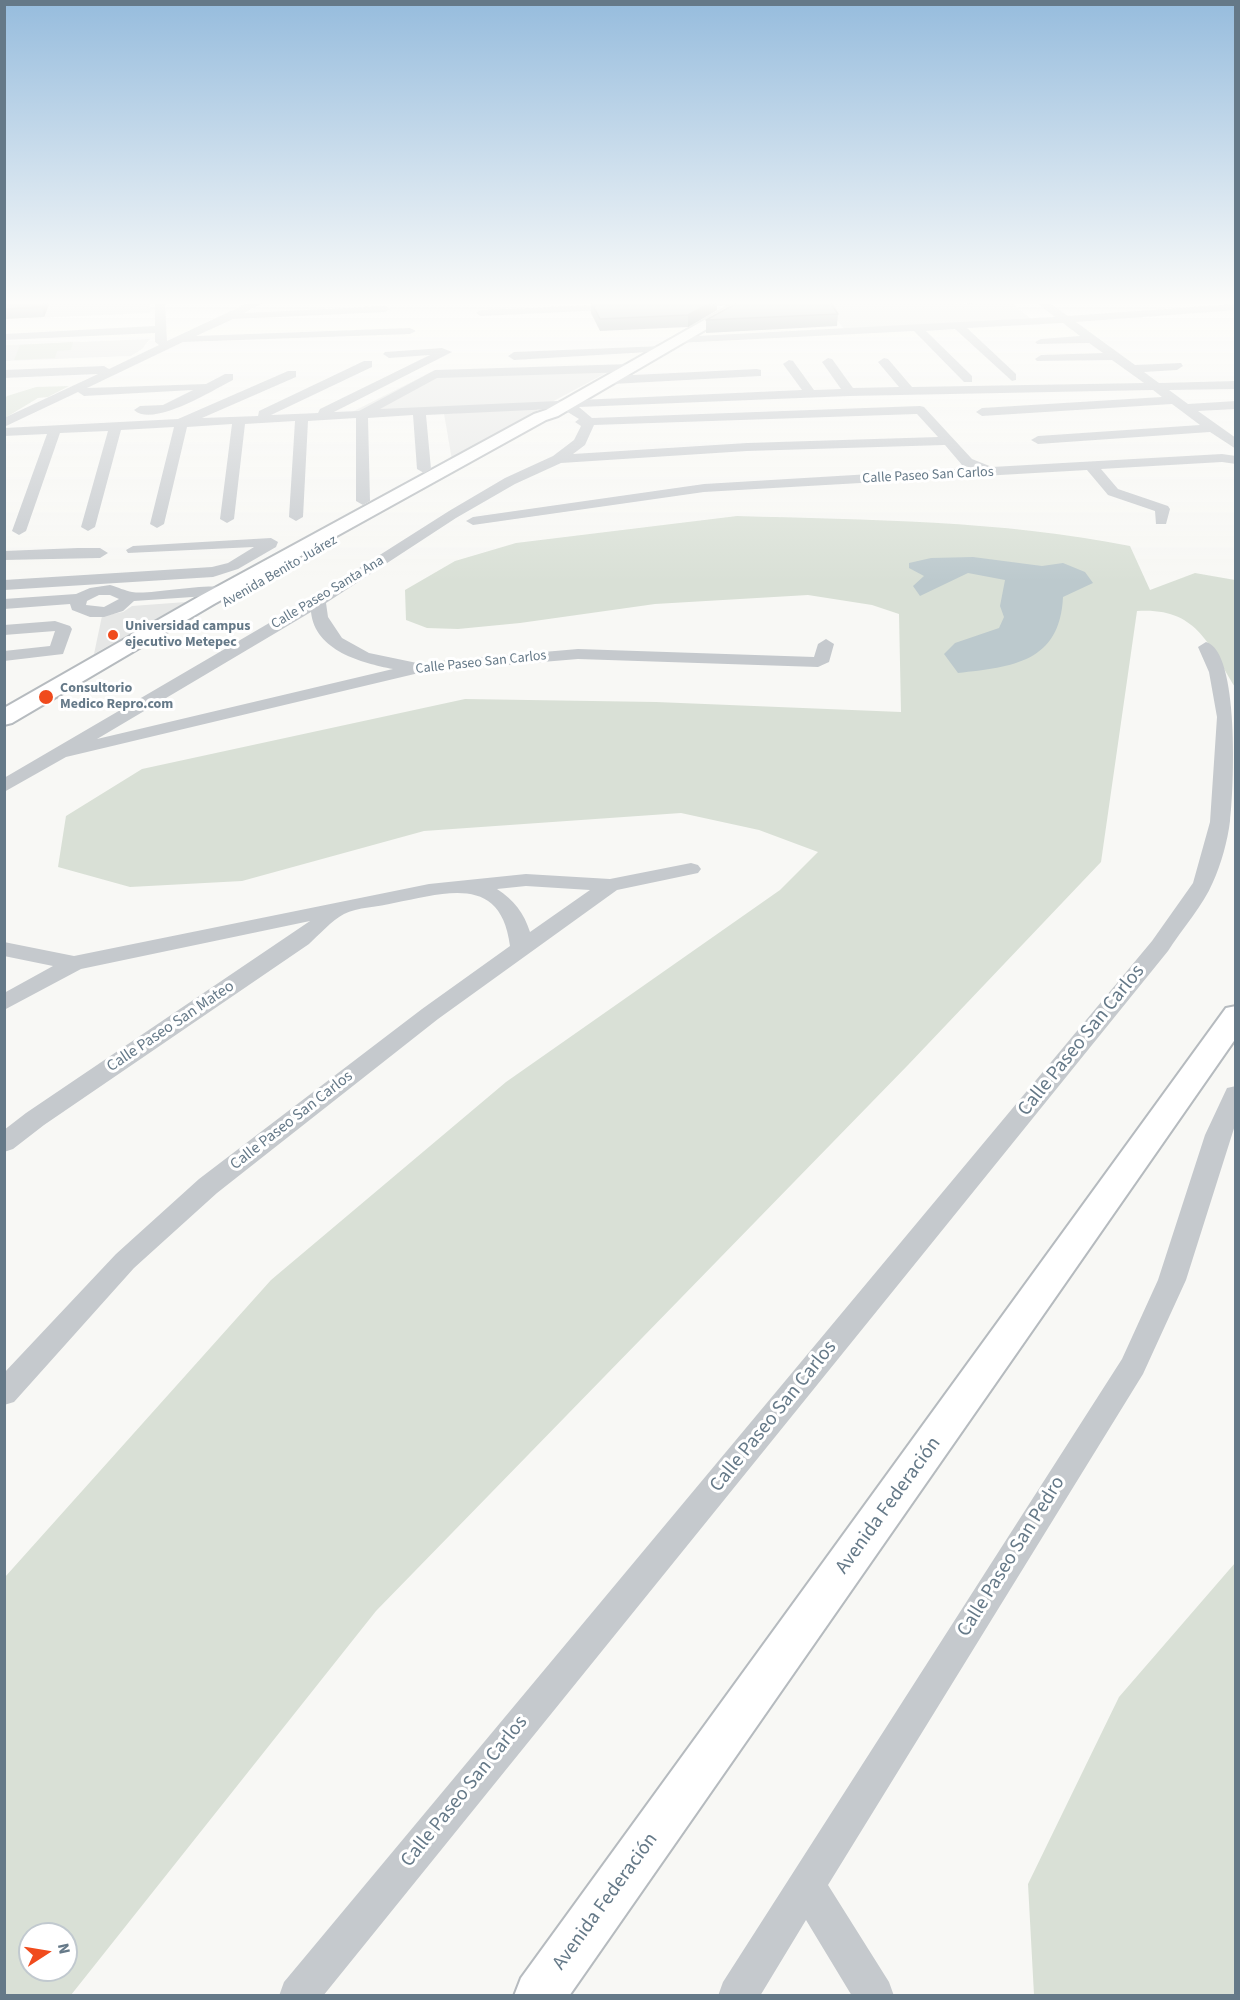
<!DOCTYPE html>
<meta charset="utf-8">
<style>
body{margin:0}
#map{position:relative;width:1240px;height:2000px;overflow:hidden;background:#f8f8f5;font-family:"Source Sans 3",sans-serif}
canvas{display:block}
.frame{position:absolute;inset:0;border:6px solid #657988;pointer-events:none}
.north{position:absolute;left:18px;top:1922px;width:60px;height:60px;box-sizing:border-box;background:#fff;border:2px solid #c1c9cf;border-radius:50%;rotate:78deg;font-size:16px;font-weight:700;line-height:24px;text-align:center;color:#657988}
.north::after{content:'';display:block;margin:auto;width:21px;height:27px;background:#f04b1d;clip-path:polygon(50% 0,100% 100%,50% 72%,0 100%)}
</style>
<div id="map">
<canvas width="1240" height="2000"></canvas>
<div class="frame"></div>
<div class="north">N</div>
</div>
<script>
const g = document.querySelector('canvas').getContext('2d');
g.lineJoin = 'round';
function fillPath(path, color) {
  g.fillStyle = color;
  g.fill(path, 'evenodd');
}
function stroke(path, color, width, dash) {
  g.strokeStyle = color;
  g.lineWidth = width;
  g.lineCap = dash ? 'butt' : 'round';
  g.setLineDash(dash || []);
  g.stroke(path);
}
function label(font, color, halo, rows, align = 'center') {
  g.font = font + ' "Source Sans 3",sans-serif';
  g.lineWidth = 6;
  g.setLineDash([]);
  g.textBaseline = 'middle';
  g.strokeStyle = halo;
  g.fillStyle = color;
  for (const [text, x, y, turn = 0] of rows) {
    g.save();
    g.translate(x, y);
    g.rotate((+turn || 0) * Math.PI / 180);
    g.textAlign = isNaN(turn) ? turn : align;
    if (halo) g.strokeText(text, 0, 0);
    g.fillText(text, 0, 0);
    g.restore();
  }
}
fillPath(new Path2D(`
 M4,302H150V313L5,319Z
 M823,302H954L957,304L1011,302L1032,320L844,329Z
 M150,339L142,349L131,356L5,361L4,345Z
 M619,366L550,403L350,413L431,372Z
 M536,408L538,412L452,460L444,414Z
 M186,602L94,654L102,616L123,612L132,606Z`), '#e6e7e6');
fillPath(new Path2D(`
 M73,342L71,350L57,351L55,358L14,360L20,345Z
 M69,386L48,397L38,398L5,418V398L7,396L36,387Z
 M737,516C869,520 1000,520 1130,546L1150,590L1195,573L1235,580V687C1208,643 1196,607 1137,611L1101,862L908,1065L376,1611L71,1995L5,1996V1577L271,1280L506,1082L780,890L818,852L759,830L681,813L424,831L242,881L130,887L58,867L66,816L142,769L465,699L656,702L901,712L899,614L872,605L808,595L655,604L520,623L458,629L427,628L406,620L405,590L455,561L516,543ZM30,1934H66V1970H30Z
 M1235,1563V1995H1034L1028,1884L1119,1697Z`), '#d9e0d6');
fillPath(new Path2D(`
 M973,557L1042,566L1063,563L1085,572L1093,583L1063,597C1060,662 1013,667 958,673L944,654L955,643L999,628L1004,617L1000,606L1005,580L968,573L920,596L913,586L924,576L909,568V563L931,558Z`), '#bcc9cd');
const major = new Path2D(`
 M736,302H753L558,416L546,420L214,604L12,723L4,725V708L200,596L534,414L546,410Z
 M1236,1006V1038L569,1996H514L521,1978L1226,1008Z`);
stroke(major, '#b6bbbf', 4);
fillPath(new Path2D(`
 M155,302H165L167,341L250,302H264L244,313L385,306L390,309L385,312L233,319L196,336L410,328L416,331L410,334L183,342L87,388L206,384L225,374H233V380C213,390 153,428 134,410L140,406L163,405L193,390L84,396L78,392L4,427V418L98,374L4,378V370L104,366L109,369L159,345L155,342V333L4,340V334L155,326Z
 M683,302H736L731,305L687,307L683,306Z
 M1036,302H1048L1068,316L1236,304V310L1076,322L1135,365L1181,363L1183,366L1177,370L1144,372L1159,383L1236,381V389L1169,390L1188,404L1236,401V409L1198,411L1236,438V449L1210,432L1038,444L1031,440L1038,436L1200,425L1172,404L982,416L976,412L982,408L1162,397L1153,390L849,396L579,407L592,418L920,406L924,407L972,459L992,467L1222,454L1236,456V464L1222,462L1101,469L1118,489L1168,506L1170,509L1166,524H1156L1155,511L1108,495L1087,470L704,492L473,525L466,521L473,517L704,484L971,468L962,465L945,445L747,451L561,463L515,484L456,518L326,603L328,617L342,638L369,653L417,663L578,649L814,657L818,644L826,639L834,644L829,662L818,667L578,659L423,672L66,757L4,792V778L312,598L449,511L505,478L553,456L574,440L581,426L575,422L579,419L566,411L553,409L426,415L431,469L424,473L417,469L413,415L368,418L370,501L363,505L356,501V418L308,421L303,517L296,521L289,517L295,421L245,424L234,519L227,523L220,519L232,424L187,427L164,524L157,528L150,524L174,427L121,430L95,527L88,531L81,527L108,431L60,433L26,531L19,535L12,531L47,434L4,436V428L178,419L288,371H296V377L202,418L258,416L259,411L364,361H372V367L271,415L318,413L320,409L430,355L389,358L383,354L385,352L442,348L452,352L334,412L359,411L435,370L630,364L636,368L630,372L437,378L380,409L802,390L783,364L789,360L793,361L814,390L841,389L822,362L828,358L832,359L853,388L899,387L878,362L884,358L888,359L912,387L1144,383L1112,360L1037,361L1035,359L1041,355L1103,353L1089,343L1037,344L1035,342L1041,339L1080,336L1063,323L967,328L1016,374V380L1012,381L955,329L926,331L972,376V382H964L914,331L678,343L672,340L678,337L1055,317ZM917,414L938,437L747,443L573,454L585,445L594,425ZM311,612C315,651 362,663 393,669L97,739Z
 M621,304L625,305V309L481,316L476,313L481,310Z
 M662,346L666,347V351L514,360L508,356L514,352Z
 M757,369L761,370V376L612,384L606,380L612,376Z
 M271,538L278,542L276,547L238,569L213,577L4,590V580L212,567L228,563L254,547L128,553L126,550L133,546Z
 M78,548H100L108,553L100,558L4,560V551Z
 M110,585C117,587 126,591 132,592C157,596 229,575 247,596L239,601L207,596L134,601L123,611L104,617H90L72,610L70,604L4,609V599L76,594L90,588ZM99,595H110L119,599L104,607L86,605L87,601Z
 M55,621L70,626L72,629L63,654L4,661V651L50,646L55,631L4,635V625Z
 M1206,642C1240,651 1234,790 1230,821C1228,839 1221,865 1213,882C1203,906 1182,929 1168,951L323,1996H279L284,1982L1152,941L1193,883L1210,822L1217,717L1209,672L1198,647Z
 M691,863L698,865L701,869L698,873L617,890L438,1019L217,1193L134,1268L14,1402L4,1405V1373L116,1254L199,1179L422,1009L510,946C501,874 446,893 394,903C379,907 357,907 344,914C332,920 319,935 309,944L44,1125L13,1149L4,1152V1130L26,1113L310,921L81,969L4,1010V993L53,966L4,956V942L74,956L429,884L526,874L610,879ZM526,886L590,890L530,932C524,913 514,900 497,889Z
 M1236,1086V1122L1186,1280L1143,1374L828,1885L889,1982L894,1996H852L806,1920L760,1996H718L723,1982L1122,1359L1158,1280L1205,1135L1227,1088Z`), '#c5c9cd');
fillPath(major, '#fff');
fillPath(new Path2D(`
 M4,302H50L44,317L4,319Z
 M591,302H717V310L688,327L600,331L591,313Z
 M838,314L837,326L706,333V320Z`), '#949ca0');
fillPath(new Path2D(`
 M44,302H50L44,317L42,307Z
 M712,302H717V310L688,327V315Z`), '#787f82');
const building = new Path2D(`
 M4,302H44L42,307L4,309Z
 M591,302H712L688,315L600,319Z
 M739,302H830L838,314L706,320Z`);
fillPath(building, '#acb5ba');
stroke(building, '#787f82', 1.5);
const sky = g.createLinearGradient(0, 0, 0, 582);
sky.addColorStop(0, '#96bcdd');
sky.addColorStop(0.52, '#fcfcfa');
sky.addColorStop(1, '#fcfcfa00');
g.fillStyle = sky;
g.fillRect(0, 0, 1240, 582);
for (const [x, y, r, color] of [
 [113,635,6,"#f04b1d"],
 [46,697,8,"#f04b1d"]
]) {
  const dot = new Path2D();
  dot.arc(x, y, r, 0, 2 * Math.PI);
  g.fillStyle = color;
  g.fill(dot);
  stroke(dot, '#fff', 2);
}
label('14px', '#657988', '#fff', [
 ["Calle Paseo San Carlos",928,476,-3],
 ["Avenida Benito Juárez",280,572,-30],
 ["Calle Paseo Santa Ana",328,593,-31],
 ["Calle Paseo San Carlos",481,663,-6]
]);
label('bold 14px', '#657988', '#fff', [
 ["Universidad campus",125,627],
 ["ejecutivo Metepec",125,643],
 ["Consultorio",60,689],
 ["Medico Repro.com",60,705]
], 'left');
label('16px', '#657988', '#fff', [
 ["Calle Paseo San Mateo",171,1027,-34],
 ["Calle Paseo San Carlos",292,1121,-38]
]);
label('20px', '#657988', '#fff', [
 ["Calle Paseo San Carlos",1082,1041,-51],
 ["Calle Paseo San Carlos",774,1417,-51],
 ["Avenida Federación",889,1506,-54],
 ["Calle Paseo San Pedro",1012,1557,-58],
 ["Calle Paseo San Carlos",465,1792,-51],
 ["Avenida Federación",606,1902,-54]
]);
</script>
